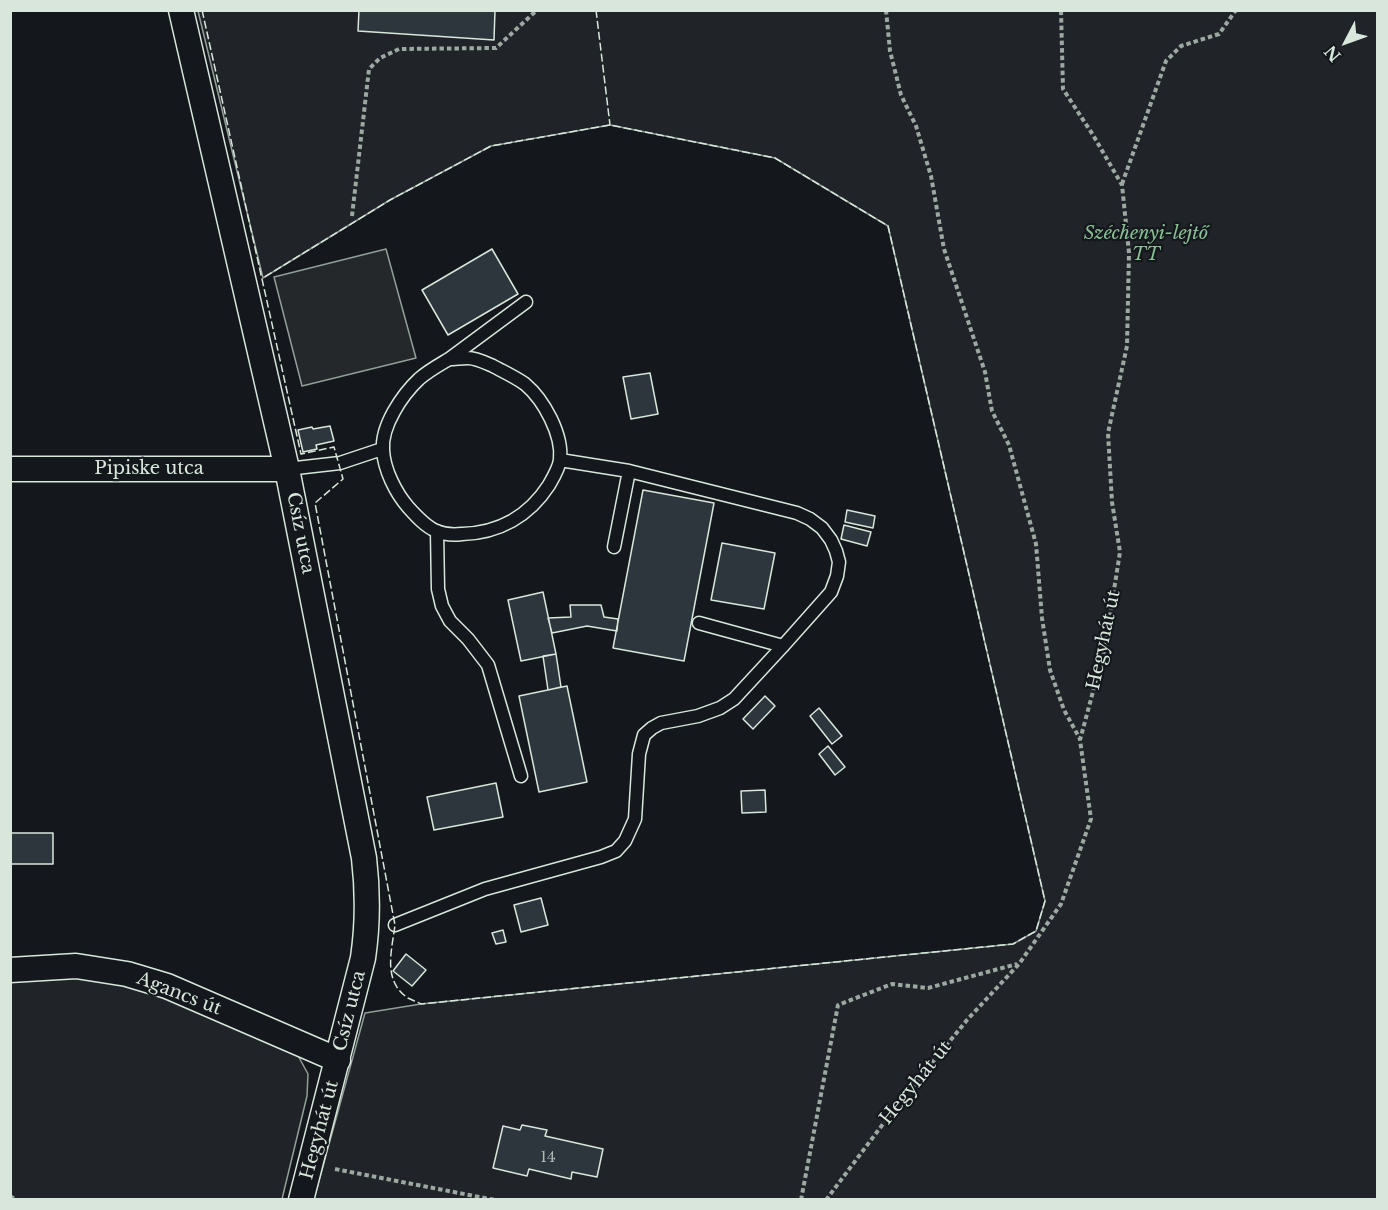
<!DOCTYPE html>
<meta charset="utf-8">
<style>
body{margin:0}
#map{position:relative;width:1388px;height:1210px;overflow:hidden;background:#14181c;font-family:"Libre Baskerville",serif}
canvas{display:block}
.frame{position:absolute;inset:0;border:12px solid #d8e6dc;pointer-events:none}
.north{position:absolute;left:1316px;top:12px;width:60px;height:60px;-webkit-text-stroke:4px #14181c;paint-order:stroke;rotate:229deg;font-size:16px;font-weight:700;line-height:24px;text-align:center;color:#d8e6dc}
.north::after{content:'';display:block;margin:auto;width:21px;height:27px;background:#d8e6dc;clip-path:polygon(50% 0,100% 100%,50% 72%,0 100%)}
</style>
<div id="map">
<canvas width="1388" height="1210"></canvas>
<div class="frame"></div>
<div class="north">N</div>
</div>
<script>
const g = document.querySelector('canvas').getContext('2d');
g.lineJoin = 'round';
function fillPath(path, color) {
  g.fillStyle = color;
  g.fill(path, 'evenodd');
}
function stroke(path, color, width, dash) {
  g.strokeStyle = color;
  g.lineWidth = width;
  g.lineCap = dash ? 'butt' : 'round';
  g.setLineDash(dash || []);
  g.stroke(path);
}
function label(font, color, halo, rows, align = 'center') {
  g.font = font + ' "Libre Baskerville",serif';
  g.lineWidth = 4.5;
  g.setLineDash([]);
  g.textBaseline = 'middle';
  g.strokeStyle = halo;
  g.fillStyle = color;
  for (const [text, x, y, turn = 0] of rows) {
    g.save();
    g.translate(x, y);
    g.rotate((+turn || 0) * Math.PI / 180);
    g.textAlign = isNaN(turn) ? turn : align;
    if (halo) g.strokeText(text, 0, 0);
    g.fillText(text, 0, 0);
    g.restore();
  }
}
const green = new Path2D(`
 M198,11H1377V1199H314L365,1013L421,1004L1013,944L1036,931L1045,901L888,226L775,158L610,125L491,146L390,200L263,278Z
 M84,974L183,1003L295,1050L308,1074L307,1096L282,1199H11L10,977Z`);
fillPath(green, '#202428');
stroke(green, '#939e99', 1.5);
const parking = new Path2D(`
 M386,249L416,358L302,386L274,277Z`);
fillPath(parking, '#24282b');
stroke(parking, '#939e99', 1.5);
const building = new Path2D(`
 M359,10H495L494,40L358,31Z
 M492,249L518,294L448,335L422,290Z
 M650,373L658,414L631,419L623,377Z
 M330,426L334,441L316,445L317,449L303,452L298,430L312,427L313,429Z
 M643,490L714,503L684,661L613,648Z
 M847,510L875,516L873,528L845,522Z
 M844,525L871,532L867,546L841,539Z
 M722,543L775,553L764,609L711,600Z
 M543,592L556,654L521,661L508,600Z
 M570,605H601L604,617L618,619L617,631L587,626L552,633L548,618L571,617Z
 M556,654L561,687L548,690L543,656Z
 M567,686L587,782L539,792L519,696Z
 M765,696L775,706L753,729L743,719Z
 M819,708L842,736L832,744L810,716Z
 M828,746L845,767L835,775L819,754Z
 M496,783L503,817L434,830L427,797Z
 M765,790L766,812L742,813L741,791Z
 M10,833H53V864H10Z
 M541,898L548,925L521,932L514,905Z
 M503,930L506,942L496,944L492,933Z
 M406,954L426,970L412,986L393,971Z
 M522,1125L547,1130L545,1136L603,1149L597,1177L572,1172L571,1179L529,1169L527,1176L493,1168L503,1126L520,1130Z`);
fillPath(building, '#2c363c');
stroke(building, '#d8e6dc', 1.5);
const lane = new Path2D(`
 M449,359C455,359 462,358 468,358C476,358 486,363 493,366C504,372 515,377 525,384C544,400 563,435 560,460C559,468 553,478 549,485C529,516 499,533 462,534C454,535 443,534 436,531C425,526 416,516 408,507C396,493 384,470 383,450C381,426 402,395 419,379C428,371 439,365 449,359L526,302
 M287,469L340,463L382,449
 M437,531L438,589L442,606L450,621L468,639L488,665L521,776
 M614,547L629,471
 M699,623L783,646
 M395,925L485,889L601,857L616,851L625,841L635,819L639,754L644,735L652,728L661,723L698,716L720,708L734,699L783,646L831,592L837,576L839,562L836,551L831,540L822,528L810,519L797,513L629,471L560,460`);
const street = new Path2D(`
 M181,10L287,469L364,858C368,892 368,924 363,958L301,1200
 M10,469H287
 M10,970L76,966L127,974L167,986L338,1060`);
stroke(lane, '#d8e6dc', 15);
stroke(street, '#d8e6dc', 27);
stroke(new Path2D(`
 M886,10L890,51L901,95L916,126L931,176L944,249L985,372L992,411L1009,445L1036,544L1042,618L1050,670L1064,710L1080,739
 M1122,184L1166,61L1181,46L1219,34L1236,10
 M352,216L369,69L380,58L399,49L496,48L537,10
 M335,1169L495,1200
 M10,1196L16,1200
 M801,1200L838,1005L892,984L928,988L1017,964
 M826,1200L889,1116L967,1020L1019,964L1061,904L1091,819L1080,740L1105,647L1120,552L1112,502L1108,433L1127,346L1129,253L1122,185L1093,135L1063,89L1061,10`), '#9da8a2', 4, [4.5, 3]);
stroke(lane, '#14181c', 12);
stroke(street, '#14181c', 24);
stroke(new Path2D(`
 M202,10L301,454L334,447L343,479L315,503L395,925C392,950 382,981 408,998C412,1000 417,1002 421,1004L1013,944L1036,931L1045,901L888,226L775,158L610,125L491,146L390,200L263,278
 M596,10L610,125`), '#d8e6dc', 1.5, [8, 3]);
label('15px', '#adbab4', null, [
 ["14",548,1158]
]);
label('italic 18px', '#8ac095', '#14181c', [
 ["Széchenyi-lejtő",1146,234],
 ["TT",1146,255]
]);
label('18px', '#d8e6dc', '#14181c', [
 ["Pipiske utca",149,469],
 ["Csíz utca",300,533,79],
 ["Hegyhát út",1104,640,-78],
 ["Agancs út",179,994,21],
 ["Csíz utca",350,1011,-76],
 ["Hegyhát út",916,1083,-51],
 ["Hegyhát út",320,1130,-75]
]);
</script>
